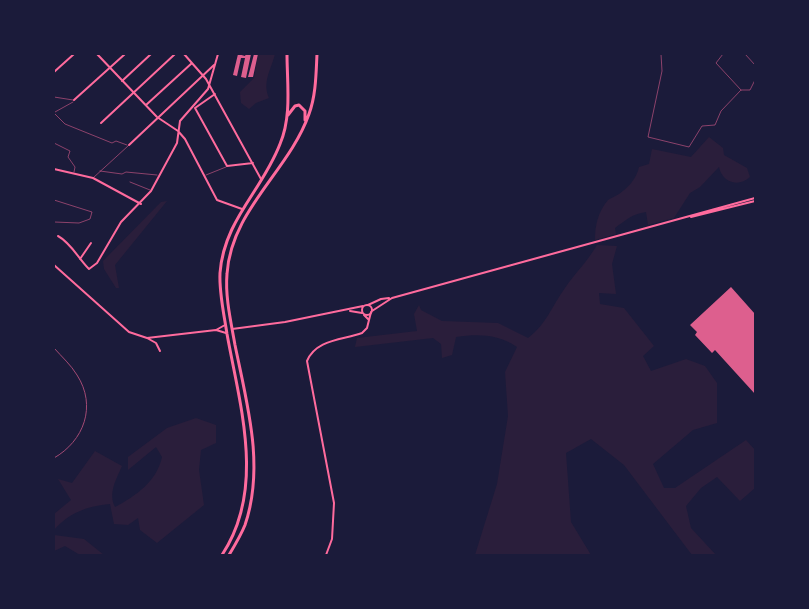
<!DOCTYPE html>
<style>
body{margin:0}
#map{position:relative;width:809px;height:609px;overflow:hidden;background:#1b1b3a;font-family:"Titillium Web",sans-serif}
canvas{display:block}
.frame{position:absolute;inset:0;border:55px solid #1b1b3a;pointer-events:none}
</style>
<div id="map">
<canvas width="809" height="609"></canvas>
<div class="frame"></div>
</div>
<script>
const g = document.querySelector('canvas').getContext('2d');
g.lineJoin = 'round';
function fillPath(path, color) {
  g.fillStyle = color;
  g.fill(path, 'evenodd');
}
function stroke(path, color, width, dash) {
  g.strokeStyle = color;
  g.lineWidth = width;
  g.lineCap = dash ? 'butt' : 'round';
  g.setLineDash(dash || []);
  g.stroke(path);
}
fillPath(new Path2D(`
 M258,54H275C271,70 262,82 269,98L256,103L249,109L241,103L240,92L254,78Z
 M709,137L723,148L724,155L747,168L750,177C738,188 722,182 719,167L700,187L690,193L674,218L648,225L646,212C632,214 626,220 615,228L616,234L595,240C595,225 598,212 608,200C611,198 616,196 619,194C628,188 637,178 639,167L649,164L652,149L691,157Z
 M167,201L115,265L119,288H116L104,269L103,261L161,202Z
 M597,245L617,246L612,264L616,294L599,293L600,304L624,308L654,346L643,356L651,371L686,359L705,366L717,383V423L693,430L653,464L664,488H675L746,440L755,450V488L740,501L717,477L701,488L686,506L691,528L716,555H692L624,465L591,439L566,453L571,522L591,555H475L497,484L508,416L505,372L517,347C497,334 478,334 456,337L452,355L442,358L441,344L433,338L355,347L357,338L417,331L414,314L419,305L421,310L442,321L498,323L528,338C546,325 552,306 565,288C575,273 588,261 597,245Z
 M196,418L216,425V443L201,450L199,470L204,505L157,543L140,530L138,518L128,525L114,524L110,504C87,506 69,513 54,530V514L71,500L58,479L72,483L95,451L122,466C116,480 108,493 115,507C136,496 157,481 162,457L156,447L128,470V457L167,428Z
 M54,535L84,539L104,555H80L65,546L54,551Z`), '#2a1e3b');
fillPath(new Path2D(`
 M238,54L245,56L246,54H251L246,78L241,77L245,58H241L237,76L233,75Z
 M254,54H258L253,77H248Z
 M731,287L755,314V394L715,350L712,353L695,335L697,332L690,325Z`), '#dd5f8e');
stroke(new Path2D(`
 M661,54L662,71L648,137L689,147L702,126L715,125L721,111L741,90H750L755,80
 M723,54L716,63L741,90
 M745,54L755,65
 M54,97L73,100
 M55,112L73,102
 M54,113L65,124L112,143L116,141L127,145
 M54,143L70,151L68,157L75,167L74,172
 M100,171L122,174L126,172L157,175
 M206,175L226,167
 M93,178L128,146
 M130,182L150,190
 M54,200L92,212L90,219L79,223L54,222`), '#ff6b9d', 0.5);
stroke(new Path2D(`
 M97,54L157,117L178,131L185,139L217,200L242,209
 M184,54L206,79L261,179
 M54,72L74,54
 M122,81L151,54
 M215,94L195,108L227,166L253,163
 M74,100L125,54
 M146,105L192,63
 M101,123L175,54
 M129,145L214,65
 M54,169L93,178L141,204
 M58,236C71,243 78,258 89,269L97,263L121,222L151,191L177,143L180,121L208,89L218,54
 M80,259L91,243
 M364,315L369,320
 M326,555L332,539L334,503L307,361C316,339 343,340 362,333L367,328L371,312`), '#ff6b9d', 2);
stroke(new Path2D(`
 M691,217L755,201
 M54,265L129,332L147,338L216,330L226,333
 M362 310a5 5 0 1 1 10 0a5 5 0 1 1-10 0Z
 M368,305L381,299L389,298
 M350,311L362,313
 M372,311L392,298L755,198
 M232,329L285,322L363,306
 M216,330L225,325
 M147,338L156,343L160,351`), '#ff6b9d', 2);
stroke(new Path2D(`
 M288,115L295,106L299,105L305,111V120
 M222,555C266,489 240,406 227,334C224,314 219,293 220,273C224,220 262,191 280,144C292,116 287,83 287,54
 M229,555C235,545 241,535 245,525C265,466 247,404 235,345C231,322 225,297 227,274C231,210 289,171 309,114C316,95 316,74 317,54`), '#ff6b9d', 3);
stroke(new Path2D(`
 M54,348C62,357 71,365 77,375C97,406 84,441 54,458`), '#a44b75', 1);
</script>
